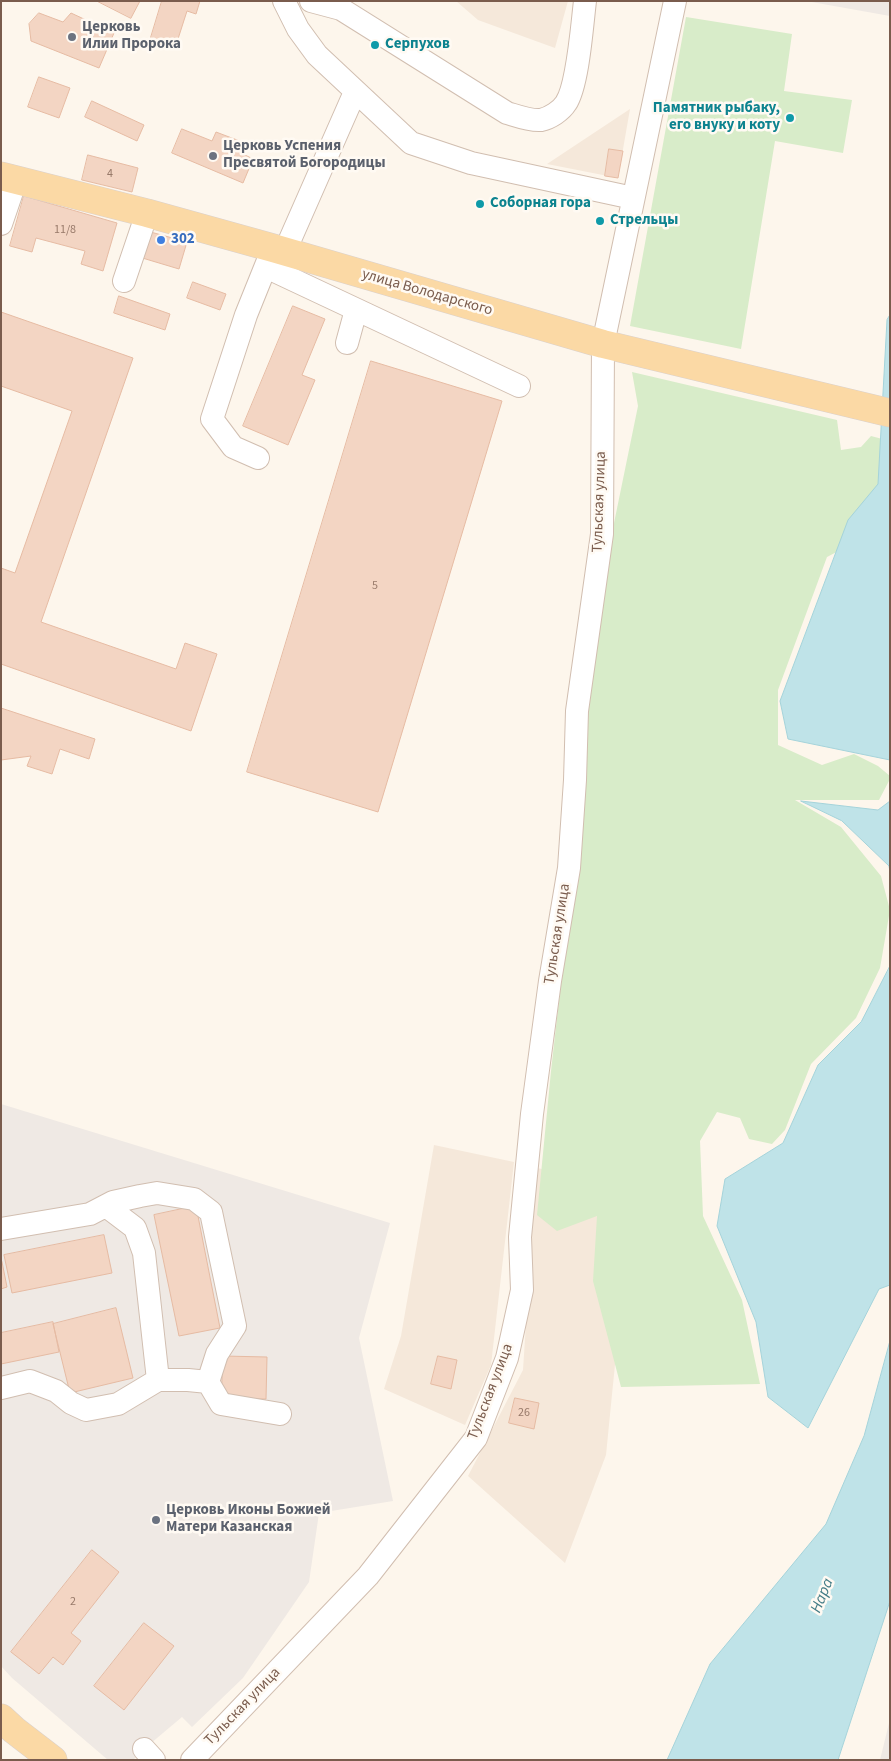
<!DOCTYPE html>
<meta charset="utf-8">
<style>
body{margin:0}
#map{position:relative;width:891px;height:1761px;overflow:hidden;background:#fdf6ec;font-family:"Source Sans 3",sans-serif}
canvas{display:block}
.frame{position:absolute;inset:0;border:2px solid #7a5c4d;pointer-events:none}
</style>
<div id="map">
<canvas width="891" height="1761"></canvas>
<div class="frame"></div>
</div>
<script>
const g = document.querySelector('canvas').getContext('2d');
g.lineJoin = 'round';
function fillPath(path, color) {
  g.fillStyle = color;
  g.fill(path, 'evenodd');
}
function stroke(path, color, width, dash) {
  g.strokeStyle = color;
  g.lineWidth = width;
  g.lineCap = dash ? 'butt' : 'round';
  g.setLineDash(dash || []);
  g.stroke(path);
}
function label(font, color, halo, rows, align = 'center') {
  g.font = font + ' "Source Sans 3",sans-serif';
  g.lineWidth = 5;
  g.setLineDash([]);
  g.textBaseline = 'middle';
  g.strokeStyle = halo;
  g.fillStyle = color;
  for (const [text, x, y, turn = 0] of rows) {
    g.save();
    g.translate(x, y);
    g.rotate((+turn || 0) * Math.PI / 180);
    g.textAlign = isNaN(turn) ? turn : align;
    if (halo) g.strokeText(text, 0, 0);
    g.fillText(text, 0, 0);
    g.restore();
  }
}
fillPath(new Path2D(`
 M456,1H568L555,48L478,20Z
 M630,109L618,178L547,164Z
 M434,1145L514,1162L491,1365L465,1425L384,1389L401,1336Z
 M536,1168L633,1183L606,1455L565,1563L468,1476L523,1370Z`), '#f5e8da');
fillPath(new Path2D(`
 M806,1H890V16Z
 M1,1104L390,1223L359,1338L393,1501L319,1513L309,1582L243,1678L192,1727L182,1717L144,1749L133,1760H108L12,1678L1,1666Z
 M890,1719V1760H880Z`), '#efe9e4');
fillPath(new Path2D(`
 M686,17L792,34L784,91L852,100L843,153L775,141L741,349L630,326Z
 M632,372L837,420L841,450L861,447L871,436L890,441L869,535L827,557L778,690V745L822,765L854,754L878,766L890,776V779L879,800H795L841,827L881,876L890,910L880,968L856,1018L811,1064L785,1130L772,1144L749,1139L740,1118L717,1112L700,1141L703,1216L742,1300L760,1384L621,1387L593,1281L597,1216L557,1231L537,1215L551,1071L583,788L585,690L605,567L638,406Z`), '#d8ecc9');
const water = new Path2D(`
 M890,315V760L788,739L780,701L848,520L878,484L887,320Z
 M801,801L878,810L890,801V872L889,866L842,821Z
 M890,966V1285L879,1289L808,1428L768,1397L756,1322L717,1226L725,1179L783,1143L818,1065L861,1022Z
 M890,1341V1601L838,1760H667L710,1664L826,1524L864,1436Z`);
fillPath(water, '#bfe3e8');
stroke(water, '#a5d3da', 1);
const building = new Path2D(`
 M97,1H140L131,18Z
 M162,1H200L196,14L187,11L177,42L168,39L164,49L149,44Z
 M39,13L63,22L71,13L114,33L99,68L31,41L29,24Z
 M39,77L70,88L59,118L28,107Z
 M92,101L144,125L137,141L85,117Z
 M182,129L212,141L216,132L245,143L241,153L253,159L243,183L172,153Z
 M609,149L623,151L618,178L605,176Z
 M88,155L138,168L132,192L82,180Z
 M24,196L117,223L103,271L81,264L85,251L36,238L32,252L10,246Z
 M147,231L187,242L179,269L139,257Z
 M193,282L226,294L220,310L187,298Z
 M119,296L170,314L165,330L114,313Z
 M293,306L325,319L302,375L315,380L288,445L243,426Z
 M1,312L133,358L41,622L176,669L185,643L217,654L191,731L1,664V568L15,573L72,411L1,386Z
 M371,361L502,401L378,812L247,772Z
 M1,708L95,739L89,759L60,749L52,774L27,766L31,756L1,760Z
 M196,1206L220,1328L179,1336L154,1215Z
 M104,1235L112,1273L12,1293L4,1255Z
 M2,1262L7,1287L1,1289V1263Z
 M116,1308L133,1378L70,1393L53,1324Z
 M53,1322L59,1352L1,1364V1333Z
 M223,1356L267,1357L266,1399H222Z
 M438,1356L457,1360L451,1389L431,1384Z
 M515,1398L539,1403L534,1429L509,1423Z
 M92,1550L119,1572L71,1633L81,1641L63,1665L53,1657L39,1674L11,1652Z
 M144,1623L174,1646L124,1710L94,1686Z`);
fillPath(building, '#f3d5c3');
stroke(building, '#e6bba3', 1);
const minor = new Path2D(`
 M284,1L298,29L317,55L411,143L471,163L633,198
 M311,1L341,9L507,113C517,116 530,121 541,120C550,118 561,111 566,103C578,85 582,25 585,1
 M1,224L16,180
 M285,251L355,92
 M266,267L519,386
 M124,281L147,213
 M347,343L356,310
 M258,458L233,447L212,419L246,315L271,253
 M106,1206L135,1228L144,1253L158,1380
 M1,1229L90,1214L113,1202L140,1196L157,1193L194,1199L211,1212L235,1326L217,1354L208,1382
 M1,1388L30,1381L56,1391L71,1403L86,1410L118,1404L158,1380H188L208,1382L221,1404L280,1414
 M144,1749L154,1760
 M192,1760L368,1576L476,1438L507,1358L522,1290L520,1237L532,1114L550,981L569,868L575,780L577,711L602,534L603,344L675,1`);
const major = new Path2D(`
 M1,176L147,213L273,248L603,344L890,413
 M1,1718L14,1730L53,1760`);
stroke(minor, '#d1beb0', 24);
stroke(major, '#dad1cd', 29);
stroke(minor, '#fff', 22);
stroke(major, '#fbd9a5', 28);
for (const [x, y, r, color] of [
 [72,37,5,"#6b7280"],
 [375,45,5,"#0f9aa8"],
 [790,118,5,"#0f9aa8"],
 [213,156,5,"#6b7280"],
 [480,204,5,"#0f9aa8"],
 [600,221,5,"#0f9aa8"],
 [161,240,5,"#3f7fe0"],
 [156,1520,5,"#6b7280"]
]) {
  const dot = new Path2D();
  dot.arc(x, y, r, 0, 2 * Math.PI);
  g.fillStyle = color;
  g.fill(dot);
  stroke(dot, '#fffaf3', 2);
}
label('12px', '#987a6a', null, [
 ["4",110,174],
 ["11/8",65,230],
 ["5",375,586],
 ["26",524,1413],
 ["2",73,1602]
]);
label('bold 15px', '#5b616d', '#fffaf3', [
 ["Церковь",82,28],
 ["Илии Пророка",82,45],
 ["Церковь Успения",223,147],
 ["Пресвятой Богородицы",223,164],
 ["Церковь Иконы Божией",166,1511],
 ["Матери Казанская",166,1528]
], 'left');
label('bold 15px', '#0d838f', '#fffaf3', [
 ["Серпухов",385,45],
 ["Памятник рыбаку,",780,109,"right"],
 ["его внуку и коту",780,126,"right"],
 ["Соборная гора",490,204],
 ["Стрельцы",610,221]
], 'left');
label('bold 15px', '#366cbe', '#fffaf3', [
 ["302",171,240]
], 'left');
label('15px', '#7a5c4d', '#fffaf3', [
 ["улица Володарского",427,293,16],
 ["Тульская улица",600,502,-88],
 ["Тульская улица",558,934,-81],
 ["Тульская улица",491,1392,-69],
 ["Тульская улица",243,1707,-46]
]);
label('italic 16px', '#437c86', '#fffaf3', [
 ["Нара",823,1596,-68]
]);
</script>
